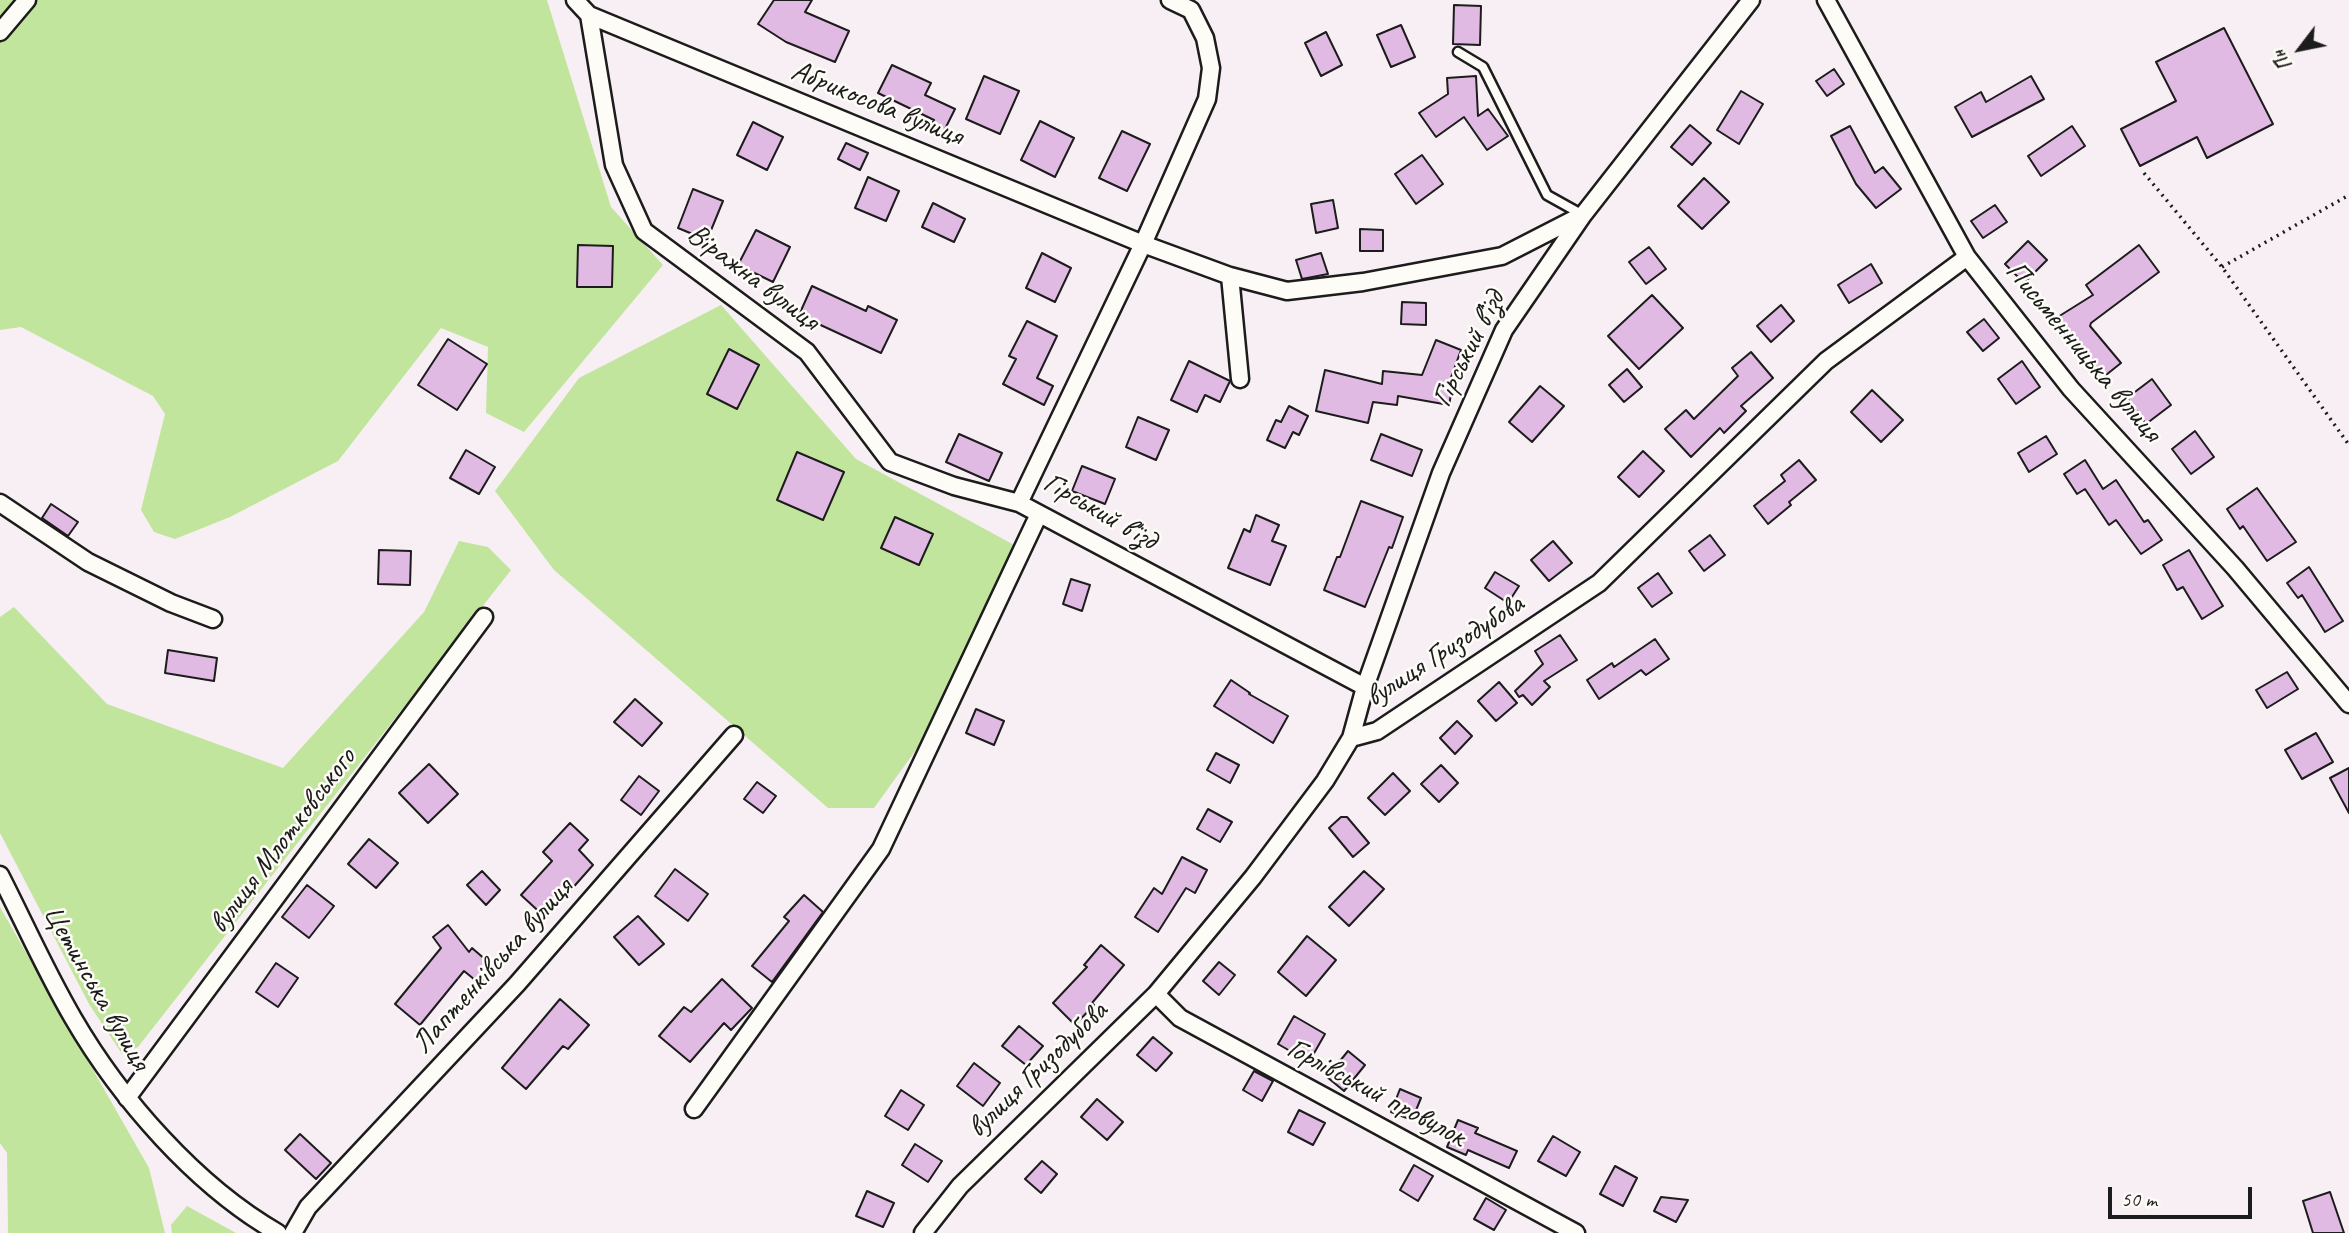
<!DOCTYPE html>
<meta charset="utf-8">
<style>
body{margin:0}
#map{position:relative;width:2349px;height:1233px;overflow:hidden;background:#f7eff3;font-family:Caveat,sans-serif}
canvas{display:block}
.north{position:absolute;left:2265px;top:14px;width:70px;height:70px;-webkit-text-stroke:5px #fdfcf7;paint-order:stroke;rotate:238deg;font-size:19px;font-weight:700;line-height:28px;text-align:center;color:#1c1c1c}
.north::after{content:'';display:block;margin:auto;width:24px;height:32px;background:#1c1c1c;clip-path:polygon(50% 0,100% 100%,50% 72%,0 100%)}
.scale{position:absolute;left:2108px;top:1187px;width:144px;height:32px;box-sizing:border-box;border:4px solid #1c1c1c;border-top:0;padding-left:9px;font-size:21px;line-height:24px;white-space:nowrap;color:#1c1c1c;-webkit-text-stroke:5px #fdfcf7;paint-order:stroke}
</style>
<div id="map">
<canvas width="2349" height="1233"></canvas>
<div class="north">Пн</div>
<div class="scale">50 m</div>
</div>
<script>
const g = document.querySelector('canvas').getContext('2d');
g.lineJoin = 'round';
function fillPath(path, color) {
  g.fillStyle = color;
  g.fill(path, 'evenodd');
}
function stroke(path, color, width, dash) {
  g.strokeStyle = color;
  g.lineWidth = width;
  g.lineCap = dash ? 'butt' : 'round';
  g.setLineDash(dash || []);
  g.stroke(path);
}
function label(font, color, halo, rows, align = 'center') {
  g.font = font + ' Caveat,sans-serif';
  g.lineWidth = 5;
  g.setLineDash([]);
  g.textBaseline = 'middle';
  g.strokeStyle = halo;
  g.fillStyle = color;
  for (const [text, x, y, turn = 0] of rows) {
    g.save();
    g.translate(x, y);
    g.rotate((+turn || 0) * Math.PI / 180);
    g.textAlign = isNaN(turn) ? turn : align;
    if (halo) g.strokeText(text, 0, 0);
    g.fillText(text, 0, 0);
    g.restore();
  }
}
fillPath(new Path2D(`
 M0,0H547L611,207L663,265L524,432L486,413L488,347L441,328L338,461L230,517L175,539L154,532L141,510L165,414L153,396L21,327L0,330Z
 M721,305L856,459L1016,546L957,693L874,808H828L554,570L495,491L579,378Z
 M459,541L488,547L511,570L138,1047L122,1054L89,1004L0,833V617L14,607L107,704L283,768L424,612Z
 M0,907L149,1168L165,1233H8L7,1153L0,1143Z
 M187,1206L236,1233H172L171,1225Z`), '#c2e59e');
const building = new Path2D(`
 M774,0H812L805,12L849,31L835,62L786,42L758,24Z
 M1454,5L1481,6L1480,45L1453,44Z
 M1401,25L1415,57L1391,67L1377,35Z
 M2224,28L2273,124L2207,158L2197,137L2140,166L2121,129L2176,101L2156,62Z
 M1326,32L1342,65L1321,76L1305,43Z
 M892,65L931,83L925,95L955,109L943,133L931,126L934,120L878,93Z
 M1834,69L1844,84L1827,96L1816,81Z
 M984,76L1019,91L1000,134L966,119Z
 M1476,76L1478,116L1488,109L1508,136L1487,150L1464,117L1436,137L1419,113L1448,94L1447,78Z
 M2031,76L2044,99L1972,137L1955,107L1981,92L1986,102Z
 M1741,91L1763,104L1739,144L1717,130Z
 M1040,121L1074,138L1055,177L1021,160Z
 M753,122L783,137L767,170L737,155Z
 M1690,125L1711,143L1692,165L1671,147Z
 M1850,126L1875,173L1883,167L1901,189L1876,208L1856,184L1831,136Z
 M2072,126L2085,146L2041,176L2028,156Z
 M1122,131L1150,144L1127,191L1099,178Z
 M846,143L868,153L860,170L838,159Z
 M1422,155L1443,184L1416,204L1395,174Z
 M868,177L899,191L886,221L855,208Z
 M1704,178L1729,202L1702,229L1678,206Z
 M693,189L723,201L707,240L678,228Z
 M1333,200L1338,228L1316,233L1311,204Z
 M933,203L965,219L954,242L922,227Z
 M1995,205L2007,222L1983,238L1971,221Z
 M1360,229L1383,230V251H1360Z
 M756,230L790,247L773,282L738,265Z
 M2028,241L2047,260L2024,283L2005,264Z
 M578,245L613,246L612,287H577Z
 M2139,245L2159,272L2091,323L2090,326L2121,363L2101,379L2068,339L2065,341L2053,320L2093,295L2086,285Z
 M1649,247L1666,269L1646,284L1629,262Z
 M1042,253L1071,268L1055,302L1026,288Z
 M1321,253L1328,274L1302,279L1296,260Z
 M1871,264L1882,283L1849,303L1838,285Z
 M812,286L866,311L868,306L897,320L881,353L799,315Z
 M1652,295L1683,328L1639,369L1608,336Z
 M1402,302L1426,303V325L1401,324Z
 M1781,305L1794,321L1771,342L1757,326Z
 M1984,319L1999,338L1983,351L1967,332Z
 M1027,321L1057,336L1037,378L1053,386L1044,405L1003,384L1016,359L1009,356Z
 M448,339L487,364L457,410L418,385Z
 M1436,340L1461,350L1449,383L1453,384L1449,405L1398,396L1397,405L1373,402L1368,423L1316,411L1325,370L1382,384L1383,371L1422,375Z
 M729,349L759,365L737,409L707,394Z
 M1751,352L1773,378L1741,406L1746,411L1724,433L1720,428L1691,457L1665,429L1686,410L1694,419L1738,376L1732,368Z
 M1189,361L1230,381L1220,402L1205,395L1197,412L1171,400Z
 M2022,361L2040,387L2016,404L1998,379Z
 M1627,369L1642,387L1624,402L1609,385Z
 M2152,379L2171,405L2146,424L2127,398Z
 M1540,386L1564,406L1532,442L1509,422Z
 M1872,390L1903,420L1881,442L1851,412Z
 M1289,406L1308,416L1299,435L1293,432L1285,448L1267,440L1276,420L1281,422Z
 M1138,417L1169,430L1156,460L1126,447Z
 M2195,431L2214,457L2191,474L2172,449Z
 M959,434L1002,453L989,481L946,462Z
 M1381,434L1422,450L1412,476L1371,460Z
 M2046,436L2057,454L2029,472L2018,453Z
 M466,450L495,467L479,494L450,478Z
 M1643,451L1664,471L1639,497L1618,477Z
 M797,452L844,472L823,520L777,500Z
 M1799,460L1816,480L1789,502L1791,505L1768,524L1754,506L1785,481L1781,475Z
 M2085,460L2103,489L2116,480L2144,522L2148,520L2162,540L2141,554L2116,520L2109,525L2085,489L2077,494L2064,474Z
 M1082,466L1115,479L1105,504L1072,491Z
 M2257,488L2296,542L2267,561L2243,526L2240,529L2227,509Z
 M1361,501L1403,517L1392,548L1389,547L1365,607L1324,590L1337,557H1340Z
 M51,504L78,522L68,536L42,518Z
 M1256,515L1279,525L1272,541L1286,546L1270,585L1228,568L1244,529L1250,532Z
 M895,517L933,534L919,565L881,548Z
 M1710,535L1725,555L1704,571L1689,551Z
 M1553,541L1572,563L1549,581L1531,560Z
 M379,550L411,551L410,585L378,584Z
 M2189,550L2223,606L2202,619L2183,587L2177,590L2163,565Z
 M2309,567L2343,621L2325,632L2302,595L2298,598L2287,583Z
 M1495,572L1519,586L1508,603L1485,588Z
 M1658,573L1672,593L1652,607L1638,588Z
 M1071,579L1090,585L1082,611L1063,604Z
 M1560,635L1577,660L1544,681L1550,687L1532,705L1523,695L1519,697L1515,691L1543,664L1535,651Z
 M1655,639L1669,659L1646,675L1641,670L1599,699L1587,680L1612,663L1614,667Z
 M168,650L217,658L214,681L165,673Z
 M2287,672L2298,689L2267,708L2256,690Z
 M1231,680L1250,693L1249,694L1288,716L1273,743L1214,706Z
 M1499,682L1517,703L1496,721L1478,701Z
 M635,699L662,723L642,746L614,722Z
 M976,709L1004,721L994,745L966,733Z
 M1457,721L1472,736L1455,754L1440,738Z
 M2316,733L2333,762L2302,779L2285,750Z
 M1216,753L1239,765L1230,783L1207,770Z
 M429,764L458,794L428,823L399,793Z
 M1441,765L1458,783L1439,802L1421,784Z
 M2349,768V813L2330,778Z
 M1393,773L1410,791L1385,815L1368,798Z
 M639,776L659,791L641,815L621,800Z
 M757,782L776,796L763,813L744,799Z
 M1208,809L1232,822L1220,842L1197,829Z
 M1341,817H1347L1369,843L1353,857L1329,828Z
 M570,823L588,840L579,850L593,865L546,918L521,895L552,861L543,852Z
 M369,839L398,863L376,888L348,864Z
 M1182,857L1207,870L1195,893L1186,888L1158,932L1135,917L1154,888L1162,894Z
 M675,869L708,894L688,921L655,896Z
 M482,871L500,890L486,905L467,885Z
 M1364,871L1384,889L1349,926L1329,907Z
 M307,885L334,906L309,938L282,917Z
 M804,895L823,912L772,982L752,966L789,921L784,917Z
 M638,916L664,944L639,965L614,937Z
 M448,925L469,952L472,948L494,967L480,984L464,971L420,1025L395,1004L441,948L433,937Z
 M1307,936L1336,960L1306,996L1278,972Z
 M1101,945L1124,965L1092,1003L1094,1005L1075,1025L1053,1003L1087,967L1084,965Z
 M1219,962L1235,975L1219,995L1203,981Z
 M276,963L298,978L278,1007L256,992Z
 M722,979L752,1008L731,1030L724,1023L690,1062L659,1036L684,1007L691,1012Z
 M560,999L589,1025L568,1049L563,1046L526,1089L502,1068Z
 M1294,1016L1325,1034L1309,1062L1278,1044Z
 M1019,1026L1043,1046L1026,1065L1002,1046Z
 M1153,1037L1172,1053L1156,1071L1137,1055Z
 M1348,1051L1365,1065L1344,1091L1327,1077Z
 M974,1063L1000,1083L983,1106L957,1086Z
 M1254,1071L1273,1081L1262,1101L1243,1090Z
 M1400,1089L1421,1098L1412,1120L1391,1112Z
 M901,1090L924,1105L908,1130L885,1116Z
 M1097,1099L1123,1122L1107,1140L1081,1117Z
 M1299,1110L1325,1123L1313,1145L1288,1132Z
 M1458,1120L1478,1128L1475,1133L1517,1151L1509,1168L1468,1150L1466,1155L1447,1147Z
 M300,1134L331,1163L316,1179L285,1150Z
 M1553,1136L1580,1152L1566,1176L1538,1161Z
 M915,1144L942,1161L928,1182L902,1165Z
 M1042,1161L1057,1174L1041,1193L1025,1179Z
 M1414,1165L1433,1176L1418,1201L1400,1190Z
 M1615,1166L1637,1178L1623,1206L1600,1194Z
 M867,1191L894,1203L883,1227L856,1216Z
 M2330,1192L2344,1233H2313L2303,1201Z
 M1661,1197L1688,1200L1676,1222L1654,1211Z
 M1486,1198L1506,1210L1494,1230L1474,1219Z`);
fillPath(building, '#e1bae4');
stroke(building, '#1c1c1c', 2);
const service = new Path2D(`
 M1458,52L1483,67L1547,195L1583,215`);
const minor = new Path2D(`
 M575,0L589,15L614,165L644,231L807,352L890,462L954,486L1019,503L1365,687
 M1826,0L1967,257L2071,389L2235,568L2349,704
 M589,15L1143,244L1230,276L1287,291L1363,282L1502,256L1582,215
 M0,32L27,0
 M1230,276L1240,379
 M0,503L88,562L171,603L213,619
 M1019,503L1143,244L1207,99L1211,68L1205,38L1191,10L1170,0
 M1351,738L1377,731L1599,583L1826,361L1967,257
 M0,875C24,922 46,972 73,1018C120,1099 196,1186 278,1233
 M1156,994L1180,1018L1576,1233
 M127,1098L484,617
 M694,1109L881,849L1039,514
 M293,1233L308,1207L517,984L734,735
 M923,1233L960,1186L1156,994L1253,877L1325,781L1351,738L1365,687L1441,473L1504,330L1583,215L1751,0`);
stroke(service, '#1c1c1c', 13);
stroke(minor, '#1c1c1c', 21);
stroke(new Path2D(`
 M2144,173L2222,267L2349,445
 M2222,267L2349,195`), '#1c1c1c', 3.5, [2, 5]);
stroke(service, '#fdfcf7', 8);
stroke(minor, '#fdfcf7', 16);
label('30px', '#1c1c1c', '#fdfcf7', [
 ["Абрикосова вулиця",877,104,22],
 ["Віражна вулиця",753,278,37],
 ["Гірський в’їзд",1469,349,-63],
 ["Письменницька вулиця",2083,352,50],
 ["Гірський в'їзд",1100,512,30],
 ["вулиця Гризодубова",1445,651,-33],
 ["вулиця Млотковського",283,841,-53],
 ["Лаптенківська вулиця",493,966,-48],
 ["Цетинська вулиця",96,988,60],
 ["вулиця Гризодубова",1038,1070,-44],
 ["Горлівський провулок",1376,1093,28]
]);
</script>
